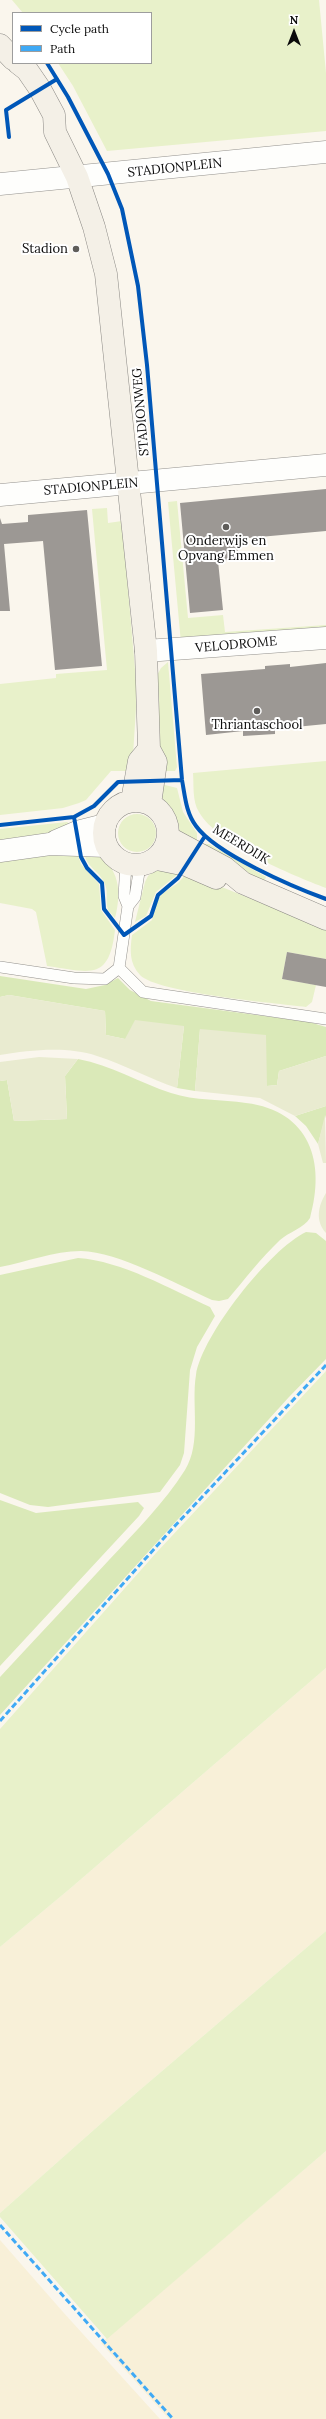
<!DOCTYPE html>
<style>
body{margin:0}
#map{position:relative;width:326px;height:2419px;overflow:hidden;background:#faf6ed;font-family:Lora,serif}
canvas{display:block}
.legend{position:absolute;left:12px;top:12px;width:140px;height:52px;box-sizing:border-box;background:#fff;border:1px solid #9d9d9d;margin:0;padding:5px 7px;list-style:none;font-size:12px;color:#0b0b0b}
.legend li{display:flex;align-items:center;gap:8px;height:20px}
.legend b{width:20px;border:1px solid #9d9d9d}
.north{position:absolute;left:274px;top:12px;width:40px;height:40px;-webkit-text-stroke:3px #fff;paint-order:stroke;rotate:0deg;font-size:11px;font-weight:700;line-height:16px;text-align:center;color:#0b0b0b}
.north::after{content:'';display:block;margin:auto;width:14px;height:18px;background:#0b0b0b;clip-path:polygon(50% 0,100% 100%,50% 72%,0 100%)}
</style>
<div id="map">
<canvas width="326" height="2419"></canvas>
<ul class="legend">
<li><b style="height:5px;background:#0057b8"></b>Cycle path</li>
<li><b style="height:5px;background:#3fa9f5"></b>Path</li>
</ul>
<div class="north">N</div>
</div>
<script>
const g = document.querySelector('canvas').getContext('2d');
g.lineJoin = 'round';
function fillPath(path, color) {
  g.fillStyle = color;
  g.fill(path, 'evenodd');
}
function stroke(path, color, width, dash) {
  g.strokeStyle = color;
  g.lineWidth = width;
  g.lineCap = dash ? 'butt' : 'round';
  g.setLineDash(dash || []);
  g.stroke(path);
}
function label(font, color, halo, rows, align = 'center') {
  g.font = font + ' Lora,serif';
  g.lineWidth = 4;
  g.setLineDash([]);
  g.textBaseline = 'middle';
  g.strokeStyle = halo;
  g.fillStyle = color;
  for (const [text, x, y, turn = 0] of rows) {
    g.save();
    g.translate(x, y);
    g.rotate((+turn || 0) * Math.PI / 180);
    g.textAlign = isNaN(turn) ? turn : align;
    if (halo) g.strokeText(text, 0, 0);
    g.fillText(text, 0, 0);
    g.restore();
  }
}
fillPath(new Path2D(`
 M326,1668V1931L114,2112L0,2213V1947L72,1887Z
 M326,2151V2419H169L101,2343Z
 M0,2240L63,2312L160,2419H0Z`), '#f8f0d8');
fillPath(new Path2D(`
 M12,0H319L326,73V131L107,151L73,86L58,63H151V13H23Z
 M177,501L188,618L223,615L225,632L326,625V631L181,643L168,502Z
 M107,508L108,523L122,521L137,692L132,771H111L86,800L79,803L63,808L0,815V684L56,678V674L107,670L92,509Z
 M168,662L177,767L175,771H161L156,677L161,668Z
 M326,761V888C292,875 217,844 199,812C192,801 194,785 193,773Z
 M161,784L177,788L183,812L197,833V842L181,835L173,814L161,796Z
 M118 833a19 19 0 1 1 38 0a19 19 0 1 1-38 0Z
 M67,822L73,827L46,834L0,841V829Z
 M204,844H209L266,877L264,882L202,846Z
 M50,852L78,855L81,864L99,884L101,910L115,930C109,982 90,972 47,966L36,912L32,909L0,903V858Z
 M84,852C118,858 123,888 115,918L108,910C105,900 109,891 104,882C98,870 86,867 84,852Z
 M158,868L178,874L156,892L146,916L135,922L145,882L148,876Z
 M187,873L326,929V959L287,952L282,979L316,985L312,1002L306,1007C275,1003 157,993 140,975C129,963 130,950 132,935L152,920L157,900L163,893L178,883Z
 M326,1371V1668L72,1887L0,1947V1729L156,1553Z
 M326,1931V2151L107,2339L0,2217V2213L114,2112Z`), '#e8f1ca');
fillPath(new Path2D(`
 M0,976L86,989L105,985L118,978L130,990L151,1001L309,1022L326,1027V1056L279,1071L277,1085L267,1086L200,1029L195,1091L177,1088L184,1026L125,1039L106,1035L105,1011L9,995L0,997Z
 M78,1059C111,1065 140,1083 171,1093C195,1101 222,1099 246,1103C310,1111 326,1162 310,1218C304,1228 289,1232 280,1240C261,1258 245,1279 228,1299L219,1301L212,1300C176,1284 119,1252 81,1251C54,1251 26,1262 0,1267V1081L7,1080L14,1121L67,1119L65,1076Z
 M326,1106V1115L318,1144L306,1126L295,1116Z
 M306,1232L316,1233L326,1241V1359L289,1397L0,1715V1677C36,1638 73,1599 109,1560C136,1531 164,1503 185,1470C202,1443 191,1404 196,1375C202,1335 270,1249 306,1232Z
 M78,1258C122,1261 170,1289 210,1307L215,1316L197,1347L190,1370L184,1453L180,1465L160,1492L48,1507L30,1505L0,1493V1275Z
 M0,1500L36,1513L138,1502L144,1508L139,1516L0,1666Z`), '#dae9b8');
fillPath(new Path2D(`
 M9,995L105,1011L106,1035L125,1039L135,1020L184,1026L177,1088C150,1079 125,1065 97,1056C67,1046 31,1050 0,1055V997Z
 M200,1029L266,1035L267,1086L277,1085L279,1071L326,1056V1106L295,1116L260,1098L195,1091Z
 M39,1057L78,1059L65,1076L67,1119L14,1121L7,1080L0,1081V1062Z
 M325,1115L326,1163H323L318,1144Z
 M326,1193V1233C315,1221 318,1206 326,1193Z`), '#e9ebd0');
fillPath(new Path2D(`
 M326,489V531L237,539L238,559L218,561L223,610L190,613L180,503Z
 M87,510L102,666L55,670L43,541L4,544L10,611H0V518L2,524L28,522V515Z
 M326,663V724L275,729V734L243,736V731L206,735L201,674L265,669V666L290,664V667Z
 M287,952L326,959V987L282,979Z`), '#9c9894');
const lane = new Path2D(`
 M126,864L124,896L128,906
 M0,967L74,978L105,979L119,968L128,906L135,897L140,866
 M119,968L143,992L326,1019`);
const street = new Path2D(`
 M0,184L326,152
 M0,495L326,465
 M146,651L326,638
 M56,841L77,832L105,825
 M0,851L50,844L106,846`);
const secondary = new Path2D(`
 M0,45L13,59
 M18,63L27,70L40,89L54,115L55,132L77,177L94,227L106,274L146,651L149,749L156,762L150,804
 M104 833a32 32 0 1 1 64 0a32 32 0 1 1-64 0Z
 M132,801L139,761L149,749
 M169,838L225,868L243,883L326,919
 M157,859L186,865L216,878`);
stroke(lane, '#93918d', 12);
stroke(street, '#93918d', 23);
stroke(secondary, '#898783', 23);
stroke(lane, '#fefefc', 11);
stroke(street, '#fefefc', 22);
stroke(secondary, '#f4f0e7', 22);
stroke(new Path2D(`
 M0,1721L172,1529L326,1365
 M0,2225L173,2419`), '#3fa9f5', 3, [6, 3]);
stroke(new Path2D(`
 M47,63L68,97L108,174L122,209L138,286L147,365L182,780C185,796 186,813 196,826C216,854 293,887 326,899
 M9,137L6,110L57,79
 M74,817L81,857L87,868L102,883L104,909L124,935L151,916L158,895L178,878L205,836
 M0,825L74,817L94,806L118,782L182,780`), '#0057b8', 4);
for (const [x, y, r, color] of [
 [76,249,4,"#5f5d5a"],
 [226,527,4,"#5f5d5a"],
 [257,711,4,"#5f5d5a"]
]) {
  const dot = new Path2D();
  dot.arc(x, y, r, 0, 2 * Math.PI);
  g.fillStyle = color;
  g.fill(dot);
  stroke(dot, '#fff', 1.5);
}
label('13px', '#0b0b0b', '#fff', [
 ["STADIONPLEIN",175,168,-6],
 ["STADIONWEG",141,412,-95],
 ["STADIONPLEIN",91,487,-5],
 ["VELODROME",236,645,-5],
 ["MEERDIJK",241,845,31]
]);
label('13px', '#0b0b0b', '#fff', [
 ["Stadion",68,249,"right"],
 ["Onderwijs en",226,541],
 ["Opvang Emmen",226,556],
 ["Thriantaschool",257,725]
]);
</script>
